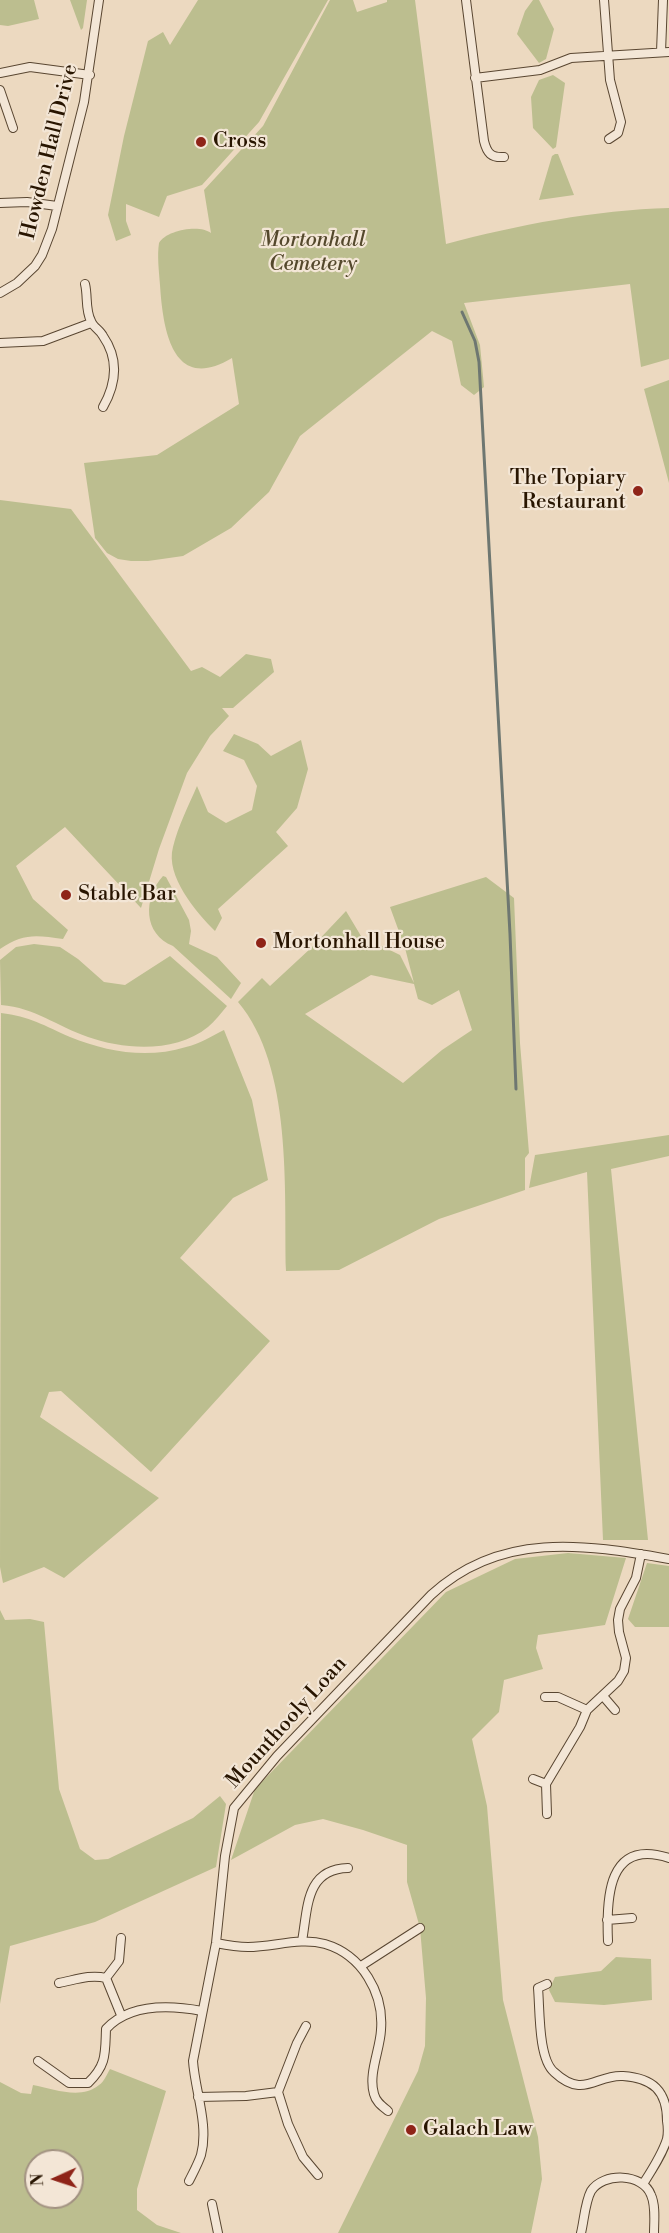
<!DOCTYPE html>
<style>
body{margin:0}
#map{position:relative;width:669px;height:2233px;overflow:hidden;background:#ecd9c0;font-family:"Libre Bodoni",serif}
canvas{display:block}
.north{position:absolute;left:24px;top:2149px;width:60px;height:60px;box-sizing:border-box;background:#f3e6d6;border:2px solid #a29281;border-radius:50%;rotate:267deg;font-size:16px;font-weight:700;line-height:24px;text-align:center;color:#281501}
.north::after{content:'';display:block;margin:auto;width:21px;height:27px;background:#8f2418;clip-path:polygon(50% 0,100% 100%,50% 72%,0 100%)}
</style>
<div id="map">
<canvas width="669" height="2233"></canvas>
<div class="north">N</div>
</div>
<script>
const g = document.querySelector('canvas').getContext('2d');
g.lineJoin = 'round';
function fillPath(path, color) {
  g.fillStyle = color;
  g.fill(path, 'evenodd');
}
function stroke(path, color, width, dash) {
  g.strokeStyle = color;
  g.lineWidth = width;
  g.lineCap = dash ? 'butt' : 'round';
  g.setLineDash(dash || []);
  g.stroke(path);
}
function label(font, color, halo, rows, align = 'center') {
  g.font = font + ' "Libre Bodoni",serif';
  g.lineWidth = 4.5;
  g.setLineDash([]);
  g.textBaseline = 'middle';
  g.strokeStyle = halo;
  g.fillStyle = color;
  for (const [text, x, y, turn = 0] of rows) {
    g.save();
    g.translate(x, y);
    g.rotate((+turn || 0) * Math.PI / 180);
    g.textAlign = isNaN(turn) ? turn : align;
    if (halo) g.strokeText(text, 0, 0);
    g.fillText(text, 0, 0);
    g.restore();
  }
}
fillPath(new Path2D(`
 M0,0H34L39,19L8,26L0,25Z
 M70,0H87L83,28L81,30Z
 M198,0H328L259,122L202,185L167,196L159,217L126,204V221L131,235L116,241L108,215L124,136L148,41L163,32L170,45Z
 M330,0H353L357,12L387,2V0H415L446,244C517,225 596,210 669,208V359L641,367L630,284L464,303L480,345L484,387L474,395L461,385L452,341L432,331L300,436L269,492L231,528L183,556L148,561H131L118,559L107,553L95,538L84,463L157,455L239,404L232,358C172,394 163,329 160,285C159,271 157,256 159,243C166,230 200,224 211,233L204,190L263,126Z
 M533,0H539L554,29L546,59L539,63L517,34L525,11Z
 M553,75L565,83L556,147L553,149L533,128L531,97L539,80Z
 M555,154H558L574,195L539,200L552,156Z
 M669,380V483L644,389Z
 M0,500L71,509L191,671L202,667L220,677L246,654L271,659L274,672L233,708H222L229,716L210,736L187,773L159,849L141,908L65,827L16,866L33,899L68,930L63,939C36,935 23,933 0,949Z
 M234,734L258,744L271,756L301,740L308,769L297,808L276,832L288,846L218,909L222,918L215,931C196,912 165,876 173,847C178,826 189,805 197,786L208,812L226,823L252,810L257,786L244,760L223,751Z
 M163,876L166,877L189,920L191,931L189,944L217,957L241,983L231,999L173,946C143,934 143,898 163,876Z
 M486,877L514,898L520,1043L529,1153L525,1158V1190L439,1219L339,1270L286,1271C284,1190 293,1067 238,1002L262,978L270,986L311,948L346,911L361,936L400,955L414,983L405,948L390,907ZM371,975L414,984L418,999L432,1005L459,990L472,1030L442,1050L403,1083L305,1014Z
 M34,944L60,947L78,959L104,982L125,985L170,956L227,1006C221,1013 215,1021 208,1027C176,1053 125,1050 88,1037C56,1026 36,1008 1,1005L0,960L16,947Z
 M1,1013C29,1016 45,1026 70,1037C107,1052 147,1059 186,1047C199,1044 212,1036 224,1030L252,1100L268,1180L233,1198L180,1258L270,1341L151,1472L61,1391L49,1392L40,1417L159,1498L64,1578L44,1567L3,1583L0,1567Z
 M669,1135V1156L611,1169L648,1540H603L587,1172L529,1188L535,1155Z
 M568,1553L626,1558L605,1625L538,1635L536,1648L543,1669L504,1680L499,1712L472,1739L487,1806L503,2000L538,2137L542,2179L531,2233H338L418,2071L425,2046L426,1998L420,1928L407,1882V1845L363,1830L323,1819L295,1825L231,1860L255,1789L446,1592L515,1559Z
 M647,1563L669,1566V1627H635L628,1619Z
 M0,1610L5,1620L30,1619L44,1622L59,1789L80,1849L95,1860L108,1859L193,1818L220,1796L226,1804L216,1867L95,1922L10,1946L0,2004Z
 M616,1957L651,1959L652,2000L604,2005L555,2002L549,1990L555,1977L601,1971Z
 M110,2069L166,2091L137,2189V2210L157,2225L181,2233H0V2082L21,2093L31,2094L33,2085C54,2089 81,2100 99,2085C104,2082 107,2074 110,2069ZM36,2161H72V2197H36Z`), '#bcbe8f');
stroke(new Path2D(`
 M462,312L475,341L479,362L510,934L516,1089`), '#6e7771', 3);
const minor = new Path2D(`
 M466,0L484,141C487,153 491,158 504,157
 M604,0L610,80L621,122L618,133L609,139
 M661,52L663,0
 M0,73L30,67L90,75
 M475,78L540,70L571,58L669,52
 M0,90L13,128
 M0,203L27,202L57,206
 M85,284C88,296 85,310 91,321C93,327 100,330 103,336C119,359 116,384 103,407
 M0,293L17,283L35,266L42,255L52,229L84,102L99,0
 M0,343L43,341L91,323
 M603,1696L615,1710
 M545,1697H558L587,1710
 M533,1779L546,1784
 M547,1814L546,1784L580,1727L587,1710L618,1681L624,1671L626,1658L619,1632L618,1620L620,1609L636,1578L641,1554
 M607,1920L632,1918
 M302,1941C308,1909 305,1869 348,1868
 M608,1941C606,1897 608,1838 669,1858
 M216,1943C226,1945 237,1947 248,1947C274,1947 300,1937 325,1944C362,1955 384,1993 381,2030C380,2050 368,2074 374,2094C376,2102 382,2106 388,2111
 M361,1966L420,1928
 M106,1978L119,1961L121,1938
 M59,1983C75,1980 90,1974 106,1978L121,2015
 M547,1984L538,1988C540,2009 538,2058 554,2072C584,2100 596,2074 623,2076C653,2078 667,2091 667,2121C668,2127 668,2134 667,2139C662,2155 652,2170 643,2184
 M306,2026L297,2043L278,2092L288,2124L303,2157L318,2175
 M38,2061L69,2083H88C107,2065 105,2053 106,2029C130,2003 170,2005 202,2011
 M198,2097L246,2096L278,2092
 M189,2181C193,2173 198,2164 201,2155C209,2125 195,2091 193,2061L216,1943L225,1856L234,1808L277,1756L431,1595C500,1531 584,1544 669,1559
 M212,2204L218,2233
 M581,2233C584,2221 585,2202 591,2191C603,2172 643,2173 651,2195C656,2206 654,2222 654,2233`);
stroke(minor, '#594631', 10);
stroke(minor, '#f3e6d6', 8);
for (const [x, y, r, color] of [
 [201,142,6,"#8f2418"],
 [638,491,6,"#8f2418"],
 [66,895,6,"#8f2418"],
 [261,943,6,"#8f2418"],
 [411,2130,6,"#8f2418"]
]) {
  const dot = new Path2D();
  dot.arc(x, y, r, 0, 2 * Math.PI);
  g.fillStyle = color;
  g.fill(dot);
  stroke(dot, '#f3e6d6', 2);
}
label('21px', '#281501', '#f3e6d6', [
 ["Cross",213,142],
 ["The Topiary",626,479,"right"],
 ["Restaurant",626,503,"right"],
 ["Stable Bar",78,895],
 ["Mortonhall House",273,943],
 ["Galach Law",423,2130]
], 'left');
label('21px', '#281501', '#f3e6d6', [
 ["Howden Hall Drive",50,152,-76],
 ["Mounthooly Loan",287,1723,-48]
]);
label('italic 21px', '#54482c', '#f3e6d6', [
 ["Mortonhall",313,241],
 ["Cemetery",313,265]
]);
</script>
